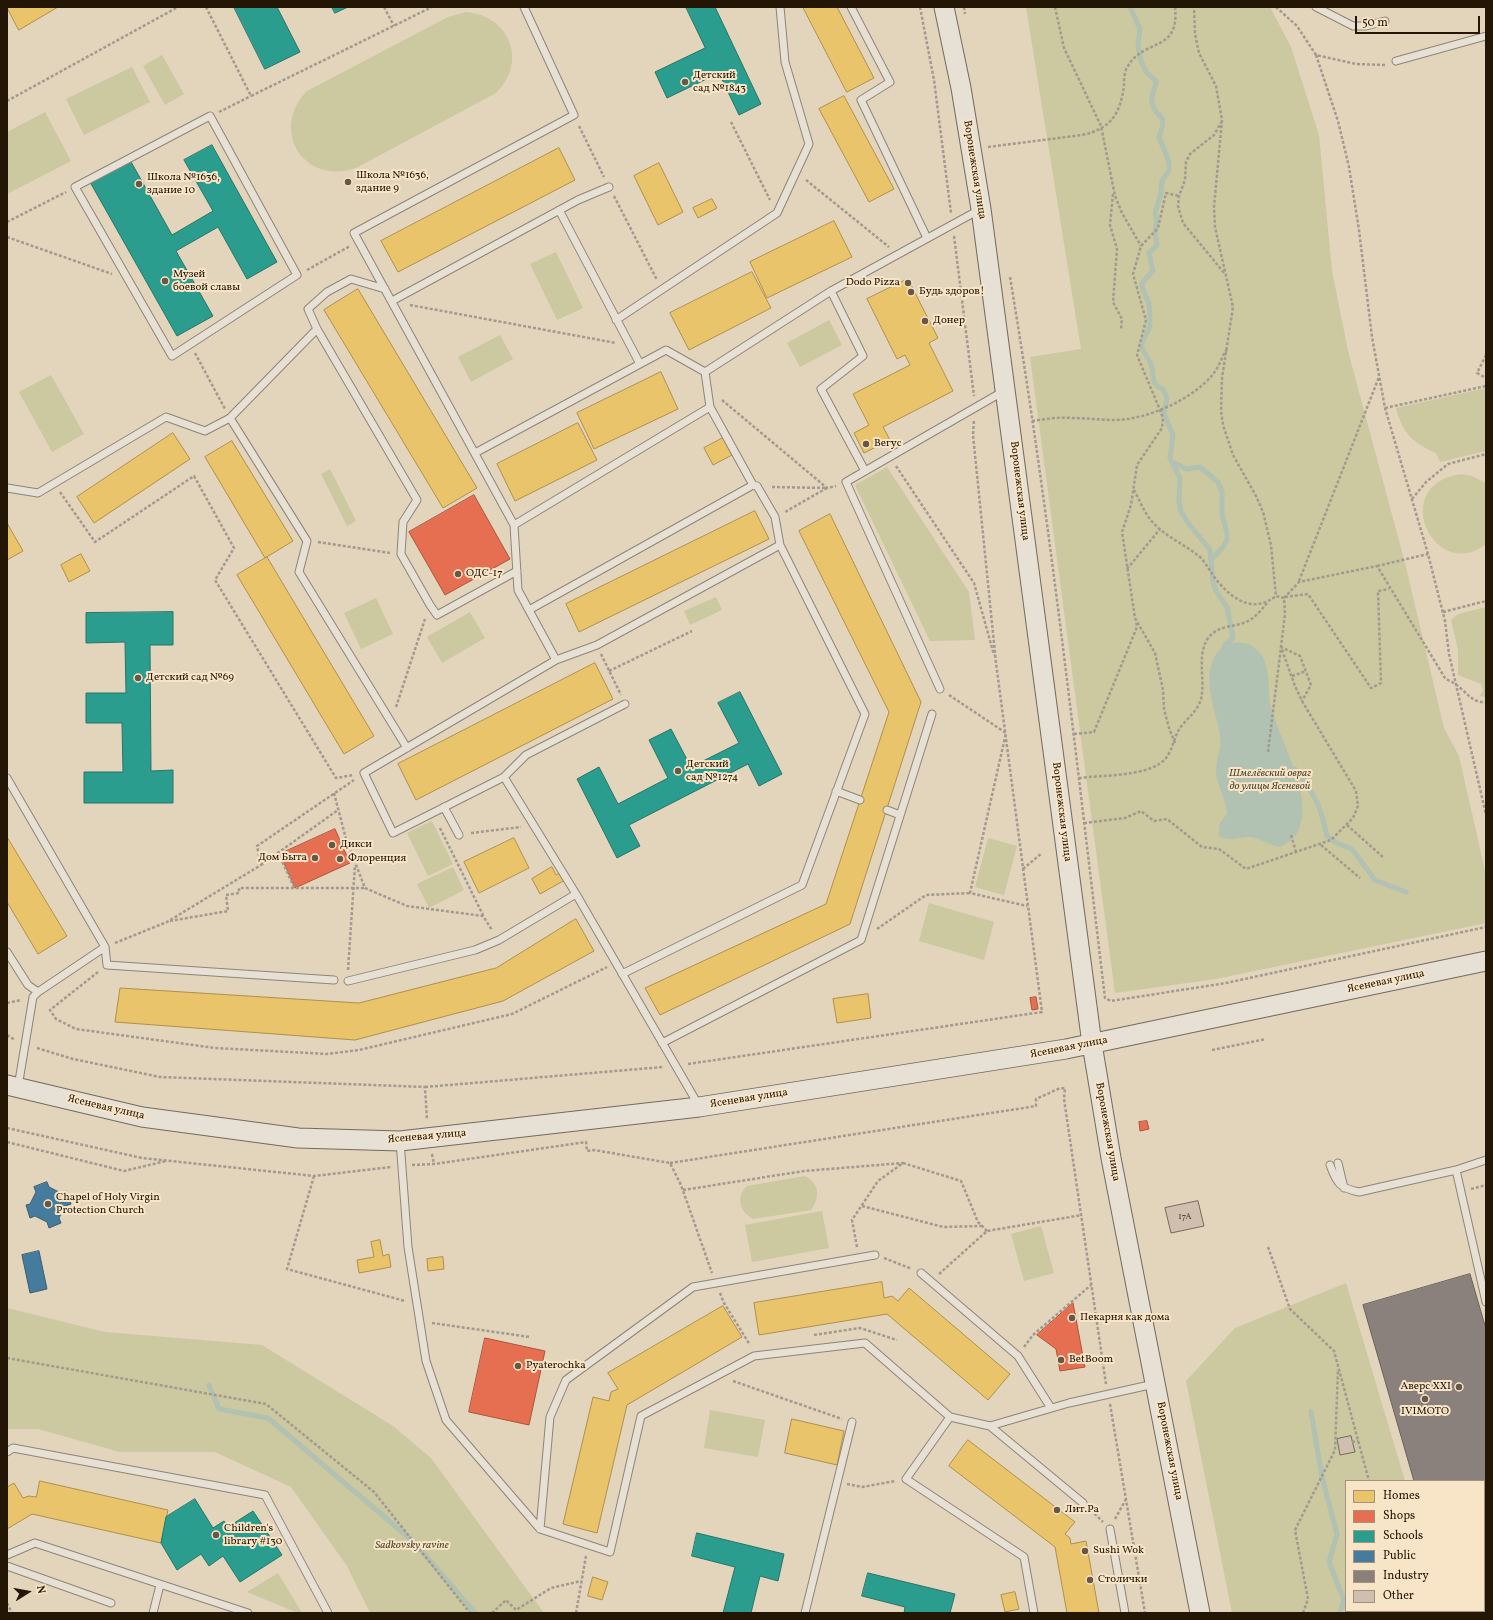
<!DOCTYPE html>
<meta charset="utf-8">
<style>
body{margin:0}
#map{position:relative;width:1493px;height:1620px;overflow:hidden;background:#e3d4bc;font-family:Vollkorn,serif}
canvas{display:block}
.frame{position:absolute;inset:0;border:8px solid #231604;pointer-events:none}
.legend{position:absolute;left:1345px;top:1480px;width:140px;height:132px;box-sizing:border-box;background:#f8e5c8;border:1px solid #a3927a;margin:0;padding:5px 7px;list-style:none;font-size:12px;color:#231604}
.legend li{display:flex;align-items:center;gap:8px;height:20px}
.legend b{width:20px;border:1px solid #a3927a}
.north{position:absolute;left:8px;top:1572px;width:40px;height:40px;-webkit-text-stroke:3px #f8e5c8;paint-order:stroke;rotate:79deg;font-size:11px;font-weight:700;line-height:16px;text-align:center;color:#231604}
.north::after{content:'';display:block;margin:auto;width:14px;height:18px;background:#231604;clip-path:polygon(50% 0,100% 100%,50% 72%,0 100%)}
.scale{position:absolute;left:1355px;top:16px;width:125px;height:18px;box-sizing:border-box;border:2px solid #231604;border-top:0;padding-left:5px;font-size:12px;line-height:14px;white-space:nowrap;color:#231604;-webkit-text-stroke:3px #f8e5c8;paint-order:stroke}
</style>
<div id="map">
<canvas width="1493" height="1620"></canvas>
<div class="frame"></div>
<ul class="legend">
<li><b style="height:11px;background:#e9c46a"></b>Homes</li>
<li><b style="height:11px;background:#e76f51"></b>Shops</li>
<li><b style="height:11px;background:#2a9d8f"></b>Schools</li>
<li><b style="height:11px;background:#457b9d"></b>Public</li>
<li><b style="height:11px;background:#8a817c"></b>Industry</li>
<li><b style="height:11px;background:#d0bfae"></b>Other</li>
</ul>
<div class="north">N</div>
<div class="scale">50 m</div>
</div>
<script>
const g = document.querySelector('canvas').getContext('2d');
g.lineJoin = 'round';
function fillPath(path, color) {
  g.fillStyle = color;
  g.fill(path, 'evenodd');
}
function stroke(path, color, width, dash) {
  g.strokeStyle = color;
  g.lineWidth = width;
  g.lineCap = dash ? 'butt' : 'round';
  g.setLineDash(dash || []);
  g.stroke(path);
}
function label(font, color, halo, rows, align = 'center') {
  g.font = font + ' Vollkorn,serif';
  g.lineWidth = 4;
  g.setLineDash([]);
  g.textBaseline = 'middle';
  g.strokeStyle = halo;
  g.fillStyle = color;
  for (const [text, x, y, turn = 0] of rows) {
    g.save();
    g.translate(x, y);
    g.rotate((+turn || 0) * Math.PI / 180);
    g.textAlign = isNaN(turn) ? turn : align;
    if (halo) g.strokeText(text, 0, 0);
    g.fillText(text, 0, 0);
    g.restore();
  }
}
fillPath(new Path2D(`
 M1026,7H1270L1291,47L1319,135L1332,271L1348,351L1405,563L1444,728L1459,756L1486,875V923L1216,979L1115,993L1030,357L1081,349Z
 M466,12C510,16 528,62 496,93L356,168C304,186 269,130 307,91L448,17Z
 M162,55L184,94L165,105L143,66Z
 M132,67L150,102L84,135L66,99Z
 M45,112L71,161L7,194V132Z
 M556,252L583,308L557,320L530,264Z
 M829,320L842,345L800,367L787,343Z
 M500,335L513,359L471,382L458,357Z
 M51,375L84,434L52,452L19,392Z
 M1486,388V451L1440,462L1436,453C1412,442 1403,434 1396,408Z
 M887,467L969,592L975,640L930,641L855,485Z
 M330,469L356,521L347,526L321,474Z
 M1461,474L1472,476L1486,483V544C1435,584 1387,485 1461,474Z
 M716,597L722,610L690,625L684,611Z
 M376,598L393,634L361,649L344,613Z
 M1486,607V697L1479,696L1483,691L1481,684L1458,675V650L1451,620L1458,614Z
 M470,612L485,638L442,663L427,637Z
 M432,821L453,864L428,876L407,833Z
 M988,838L1017,846L1004,895L975,887Z
 M453,867L464,890L429,908L417,884Z
 M929,903L994,922L984,960L919,941Z
 M805,1176C820,1184 820,1198 811,1210L753,1219C740,1212 735,1197 747,1186Z
 M822,1211L829,1248L752,1262L745,1225Z
 M1041,1226L1054,1273L1024,1281L1011,1234Z
 M1346,1283L1405,1481H1346V1611H1484V1590L1486,1589V1613H1232L1186,1381L1235,1328Z
 M7,1308L105,1332L262,1345L393,1426L431,1458L544,1613H370L347,1566L291,1487L215,1452H120L38,1429H7Z
 M710,1410L765,1420L758,1457L704,1448Z
 M278,1573L302,1613H298L247,1592Z`), '#ccc8a0');
fillPath(new Path2D(`
 M1228,643C1239,642 1249,642 1257,650C1272,663 1267,691 1271,708C1280,741 1315,797 1298,831C1295,839 1287,843 1280,847C1269,845 1259,837 1247,837C1236,838 1229,842 1219,836V825L1227,813C1226,799 1217,786 1216,772C1216,759 1222,747 1220,735C1215,704 1195,665 1228,643Z`), '#b1c1b2');
const homes = new Path2D(`
 M7,7H58L19,30Z
 M803,7H837L874,78L847,92Z
 M844,96L894,189L869,202L819,109Z
 M559,148L575,180L398,272L381,241Z
 M659,163L683,212L658,225L634,176Z
 M712,199L717,208L698,218L693,208Z
 M834,221L852,257L767,298L750,262Z
 M752,272L771,308L689,350L670,313Z
 M908,279L938,338L929,343L953,391L883,427L890,440L864,453L854,433L869,425L853,394L910,365L905,355L897,359L867,299Z
 M358,289L477,488L443,508L324,310Z
 M661,372L678,409L594,449L577,413Z
 M578,423L597,460L515,501L497,464Z
 M173,433L190,459L94,523L77,497Z
 M723,438L732,455L713,465L704,448Z
 M232,441L293,541L265,558L205,457Z
 M755,511L769,539L579,632L566,604Z
 M830,514L921,702L850,924L660,1015L645,988L826,904L889,712L799,531Z
 M7,523L23,551L7,560Z
 M81,554L90,571L69,582L61,565Z
 M267,557L374,736L344,754L237,575Z
 M595,663L613,699L416,800L398,764Z
 M7,837L67,936L38,954L7,902Z
 M514,838L529,868L479,893L464,862Z
 M552,867L556,875L561,872L565,880L540,894L532,879Z
 M576,919L594,951L503,1001L355,1040L115,1022L120,988L359,1003L496,968Z
 M868,994L871,1018L837,1023L833,999Z
 M380,1240L383,1256L389,1254L391,1267L359,1273L357,1260L374,1257L371,1242Z
 M443,1257L444,1269L428,1271L427,1259Z
 M882,1282L884,1298L892,1296L898,1301L909,1288L1010,1374L988,1400L887,1314L759,1335L754,1303Z
 M723,1306L742,1337L627,1405L597,1533L563,1524L593,1397L609,1401L611,1392L618,1389L608,1373Z
 M792,1419L844,1431L837,1465L785,1453Z
 M968,1440L1075,1522L1065,1534L1070,1538L1071,1544L1086,1541L1099,1613H1067L1055,1547L949,1466Z
 M40,1481L168,1510L161,1543L32,1514L7,1529V1487L14,1483L23,1498L29,1496L36,1497Z
 M593,1577L608,1582L602,1600L588,1596Z
 M1015,1592L1019,1609L1005,1612L1001,1595Z`);
fillPath(homes, '#e9c46a');
stroke(homes, '#ae904b', 1);
const shops = new Path2D(`
 M474,495L510,559L445,595L409,532Z
 M335,829L350,863L295,888L280,854Z
 M1036,997L1038,1009L1032,1010L1030,998Z
 M1147,1121L1149,1129L1140,1131L1139,1122Z
 M1073,1303L1085,1367L1060,1371L1056,1349L1037,1335Z
 M485,1338L545,1351L529,1425L469,1412Z`);
fillPath(shops, '#e76f51');
stroke(shops, '#ac543a', 1);
const schools = new Path2D(`
 M234,7H277L300,52L265,69Z
 M332,7H348L335,13Z
 M686,7H715L761,104L739,115L719,73L667,98L655,72L705,48Z
 M212,145L277,262L247,279L218,227L176,251L213,316L177,336L90,182L130,160L172,235L213,211L184,160Z
 M173,612V645H150L151,771L173,770V803H84V772H123L122,723H86V693H126L125,642L86,643V613Z
 M740,692L782,774L759,786L748,764L629,825L640,846L617,858L577,779L599,767L618,804L668,778L649,740L671,729L691,767L739,743L718,703Z
 M195,1499L213,1528L224,1521L228,1527L253,1511L282,1555L240,1582L223,1556L209,1566L201,1554L177,1570L161,1543L166,1517Z
 M697,1533L784,1554L778,1581L760,1576L751,1613H723L735,1567L692,1556Z
 M868,1573L955,1594L950,1613H904L905,1607L862,1596Z`);
fillPath(schools, '#2a9d8f');
stroke(schools, '#287465', 1);
const public = new Path2D(`
 M47,1182L49,1187L61,1193L66,1191L71,1204L65,1206L59,1218L61,1223L49,1228L47,1222L35,1216L30,1218L26,1205L30,1204L36,1192L34,1187Z
 M39,1251L47,1289L30,1293L22,1255Z`);
fillPath(public, '#457b9d');
stroke(public, '#3b5d6f', 1);
const industry = new Path2D(`
 M1470,1274L1486,1329V1572L1484,1573V1481H1414L1363,1305Z`);
fillPath(industry, '#8a817c');
stroke(industry, '#6b6158', 1);
stroke(new Path2D(`
 M1130,7L1140,29L1138,45L1141,61L1147,73L1156,81C1156,89 1150,94 1152,103C1157,121 1169,111 1159,137L1169,162V170L1162,181L1161,194L1155,213L1157,221L1155,233L1157,245L1149,253L1153,271L1142,283V287L1149,304L1150,316V326L1141,345C1143,353 1147,356 1150,362C1156,372 1148,385 1163,389L1167,398L1164,414L1173,435L1170,458L1180,478L1179,501L1181,511L1186,520L1210,550L1213,582L1216,591L1227,607L1233,638L1224,646
 M1175,463L1186,469L1200,467L1218,482L1222,492V514L1227,533V540L1223,547L1211,560
 M1295,769C1315,795 1320,804 1327,836L1337,843L1352,849L1375,880L1406,892
 M209,1385L219,1409L268,1418L414,1542L475,1613
 M1311,1412L1322,1477L1337,1534L1329,1562L1344,1600L1340,1613`), '#b1c1b2', 5);
const building = new Path2D(`
 M1198,1201L1204,1226L1171,1233L1165,1208Z
 M1351,1436L1355,1452L1340,1455L1337,1439Z`);
fillPath(building, '#d0bfae');
stroke(building, '#746a5c', 1);
const lane = new Path2D(`
 M524,7L574,115L354,233L514,525L518,590L556,660L364,773L393,833L504,777L576,894L699,1106
 M851,7L890,82L861,100L927,238
 M1316,7L1353,26H1366L1385,21
 M1396,61L1486,36
 M210,116L297,275L172,356L75,187Z
 M559,210L640,364L666,350L705,372L831,291
 M385,289L351,279L327,292L308,309L317,329L417,500L403,522L401,554L430,605L437,615L517,571
 M392,301L578,200L609,187
 M616,320L777,213L809,144L785,62L780,7
 M710,407L753,485
 M230,418L317,329
 M475,453L640,364
 M865,471L821,389L863,356L831,291L979,210
 M7,488L38,493L166,417L205,431L230,418L307,541L299,572L407,748
 M514,525L710,407L705,372
 M529,610L753,485L757,486L775,517L780,545L597,645L556,660
 M940,689L846,482L1004,391
 M504,777L526,755L625,704
 M7,778L105,947L38,992L33,997L18,1087
 M836,791L860,800
 M444,807L459,835
 M887,810L900,815
 M105,947L107,965L334,980
 M7,952L28,985L38,992
 M622,974L802,885L865,714L780,545
 M348,981L475,950L499,940L576,894
 M662,1043L861,940L932,714
 M400,1141L408,1247L426,1361L446,1420L540,1529L610,1552L641,1416L754,1356L865,1343L950,1417
 M1338,1163L1344,1188
 M1330,1165C1337,1184 1340,1188 1359,1192L1456,1170L1486,1160
 M1456,1170L1486,1302
 M921,1273L1018,1356L1051,1408
 M990,1426L1083,1503
 M7,1452L13,1448L265,1495L328,1613
 M540,1529L550,1417L566,1380L693,1287L875,1255
 M1110,1529L1125,1613
 M7,1555L35,1543L248,1613
 M7,1566L111,1603
 M153,1613L160,1585
 M805,1613L852,1422
 M1034,1613L1024,1557L906,1479L950,1417L990,1426L1069,1403L1154,1384`);
const secondary = new Path2D(`
 M944,7L961,88L981,209L1092,1044L1111,1158L1200,1613
 M7,1085L142,1117L298,1138L400,1141L699,1107L1066,1049L1486,961`);
stroke(lane, '#8f8575', 9);
stroke(secondary, '#746a5c', 21);
stroke(new Path2D(`
 M206,7L251,96L432,7
 M384,7L394,26
 M920,7L934,80L951,213
 M964,7L965,14
 M1055,7L1064,48L1101,126L1115,196L1122,213L1141,246
 M1276,7L1297,26L1316,55L1356,64L1385,65
 M1316,55L1338,121L1349,167L1359,230L1372,337L1385,408L1428,554L1445,621L1449,654L1486,815
 M7,101L178,7
 M219,112L251,96
 M1222,121L1214,135L1190,154L1186,162L1185,180L1179,196L1178,206L1183,223L1225,274
 M731,122L770,200
 M579,126L604,177
 M988,147L1082,135C1111,129 1120,114 1124,86C1124,80 1124,71 1128,66C1144,38 1180,53 1175,7
 M806,180L889,247
 M1113,194L1110,225L1117,249L1113,302L1122,319L1121,330
 M614,196L657,280
 M7,222L66,192
 M954,236L974,396
 M7,237L112,274
 M307,270L350,246
 M1010,277C1050,516 1076,757 1105,998L1111,1001L1226,983L1486,927
 M410,305L616,343
 M195,353L225,409
 M1486,355L1477,373L1486,378
 M722,400L827,488L836,486
 M1385,408L1486,386
 M1032,421C1045,419 1058,417 1072,418C1086,418 1100,420 1114,420C1147,420 1194,399 1214,373C1219,366 1222,357 1227,349
 M896,466L974,583L994,655
 M772,487L827,488L785,512
 M1134,490C1139,499 1143,510 1150,519C1163,536 1185,544 1201,558C1208,566 1212,575 1219,583C1235,601 1254,613 1276,596
 M60,492L95,542L194,476L234,548L215,580L336,778L353,775
 M1412,499L1426,482L1448,464L1486,454
 M318,542L390,553
 M1377,566L1428,554
 M1127,569L1160,529
 M1299,581L1379,377
 M1285,597L1308,594L1371,688L1381,683L1378,591L1389,589
 M1284,598L1299,582L1377,566L1445,678C1449,681 1455,683 1459,687C1468,694 1473,703 1486,702
 M1443,612L1486,601
 M601,654L621,695
 M609,671L692,631
 M1292,676L1306,671
 M949,695L1006,733L970,893L1027,906
 M396,707L425,619
 M1074,734L1094,732L1137,627L1136,621
 M1175,743L1169,728L1164,709L1163,690L1155,653L1135,618L1122,532L1131,505L1137,465L1162,428L1163,418L1160,410L1137,355L1146,320L1133,274L1141,246L1158,228L1166,193L1179,196
 M1268,752L1281,647L1300,656L1311,685L1302,701
 M1079,778C1101,775 1151,777 1166,758C1173,749 1174,737 1180,728C1188,717 1201,709 1202,693C1204,675 1197,652 1209,637C1220,624 1235,628 1248,621C1256,617 1262,609 1267,603
 M334,793L346,839L365,888L407,906L483,916L492,930
 M1084,823L1125,818L1141,811L1154,821L1167,819L1202,847L1219,849L1246,869L1331,840L1353,818L1358,806L1356,791L1302,701L1295,686L1281,647L1285,614L1284,598L1276,596L1271,545L1263,512L1256,496L1233,455L1223,425L1221,411L1222,378L1233,307L1215,227L1214,207L1222,120L1216,86L1199,53L1195,34L1194,7
 M1347,825L1384,858
 M440,828L483,915
 M471,833L521,827
 M1291,835L1296,852
 M1321,845L1360,878
 M278,853L294,887
 M261,865L338,810
 M1023,869L1042,853
 M170,921L228,911L226,895L239,893V888H365
 M877,929L926,895L970,893
 M115,943L167,922L261,865L257,846L354,780
 M348,970L355,865
 M98,972L50,1010L56,1019L76,1029L215,1048L327,1054L359,1050L512,1014L607,967
 M7,1003L21,1000
 M7,1035L15,1040
 M37,1048L73,1059L160,1077L425,1087L427,1120
 M1212,1050L1266,1039
 M688,1064L1042,1012L996,663L973,435L974,420
 M425,1087L663,1067
 M7,1128L142,1158L314,1176L391,1167
 M7,1142L124,1171L166,1161
 M432,1154L434,1164
 M670,1163L1036,1106V1099L1058,1089L1065,1088L1064,1099L1106,1384
 M412,1165L434,1164L586,1142L587,1151L594,1150L670,1163L681,1185L712,1273
 M314,1176L287,1269L405,1301
 M1471,1189L1486,1185
 M683,1190L804,1171L903,1163
 M862,1206L943,1227L982,1226
 M857,1247L852,1220L878,1181L903,1163L961,1181L978,1222L987,1231
 M1268,1247L1290,1309L1334,1351L1369,1481
 M884,1258L912,1269
 M939,1274L987,1231L1082,1215
 M720,1293L724,1303L750,1345
 M432,1323L530,1337
 M814,1335L860,1328L897,1340
 M1024,1347L1033,1335L1091,1285
 M7,1358L266,1404L374,1492L470,1613
 M733,1381L842,1419
 M1110,1404L1145,1613
 M1352,1442L1358,1441
 M847,1484L862,1487L895,1481
 M1091,1510L1103,1522
 M1115,1519L1126,1499
 M7,1603L12,1613
 M1415,1611V1613
 M492,1613L506,1600L516,1610L551,1588L581,1581
 M576,1613L586,1556
 M1303,1613L1308,1599L1295,1530L1335,1450L1338,1369`), '#a29a8f', 2.5, [3, 2]);
stroke(lane, '#e7e0d4', 7);
stroke(secondary, '#e7e0d4', 19);
for (const [x, y, r, color] of [
 [685,82,4,"#665844"],
 [348,182,4,"#665844"],
 [139,184,4,"#665844"],
 [165,281,4,"#665844"],
 [908,283,4,"#665844"],
 [911,292,4,"#665844"],
 [925,321,4,"#665844"],
 [866,444,4,"#665844"],
 [458,574,4,"#665844"],
 [138,678,4,"#665844"],
 [678,771,4,"#665844"],
 [332,845,4,"#665844"],
 [315,858,4,"#665844"],
 [340,859,4,"#665844"],
 [48,1204,4,"#665844"],
 [1072,1318,4,"#665844"],
 [1061,1360,4,"#665844"],
 [518,1366,4,"#665844"],
 [1459,1387,4,"#665844"],
 [1425,1399,4,"#665844"],
 [1057,1510,4,"#665844"],
 [216,1535,4,"#665844"],
 [1085,1551,4,"#665844"],
 [1090,1580,4,"#665844"]
]) {
  const dot = new Path2D();
  dot.arc(x, y, r, 0, 2 * Math.PI);
  g.fillStyle = color;
  g.fill(dot);
  stroke(dot, '#f8e5c8', 1.5);
}
label('9px', '#4f412f', null, [
 ["17А",1185,1217]
]);
label('11px', '#231604', '#f8e5c8', [
 ["Детский",693,76],
 ["сад №1843",693,89],
 ["Школа №1636,",356,176],
 ["здание 9",356,189],
 ["Школа №1636,",147,178],
 ["здание 10",147,191],
 ["Музей",173,275],
 ["боевой славы",173,288],
 ["Dodo Pizza",900,283,"right"],
 ["Будь здоров!",919,292],
 ["Донер",933,321],
 ["Вегус",874,444],
 ["ОДС-17",466,574],
 ["Детский сад №69",146,678],
 ["Детский",686,765],
 ["сад №1274",686,778],
 ["Дикси",340,845],
 ["Дом Быта",307,858,"right"],
 ["Флоренция",348,859],
 ["Chapel of Holy Virgin",56,1198],
 ["Protection Church",56,1211],
 ["Пекарня как дома",1080,1318],
 ["BetBoom",1069,1360],
 ["Pyaterochka",526,1366],
 ["Аверс XXI",1451,1387,"right"],
 ["IVIMOTO",1425,1412,"center"],
 ["Лит.Ра",1065,1510],
 ["Children's",224,1529],
 ["library #130",224,1542],
 ["Sushi Wok",1093,1551],
 ["Столички",1098,1580]
], 'left');
label('11px', '#231604', '#f8e5c8', [
 ["Воронежская улица",974,170,81],
 ["Воронежская улица",1019,491,83],
 ["Воронежская улица",1061,812,83],
 ["Ясеневая улица",1386,982,-12],
 ["Ясеневая улица",1069,1048,-11],
 ["Ясеневая улица",749,1099,-9],
 ["Ясеневая улица",106,1108,13],
 ["Воронежская улица",1107,1132,80],
 ["Ясеневая улица",427,1137,-5],
 ["Воронежская улица",1169,1451,79]
]);
label('italic 11px', '#50482c', '#f8e5c8', [
 ["Шмелёвский овраг",1270,774],
 ["до улицы Ясеневой",1270,787],
 ["Sadkovsky ravine",412,1546]
]);
</script>
